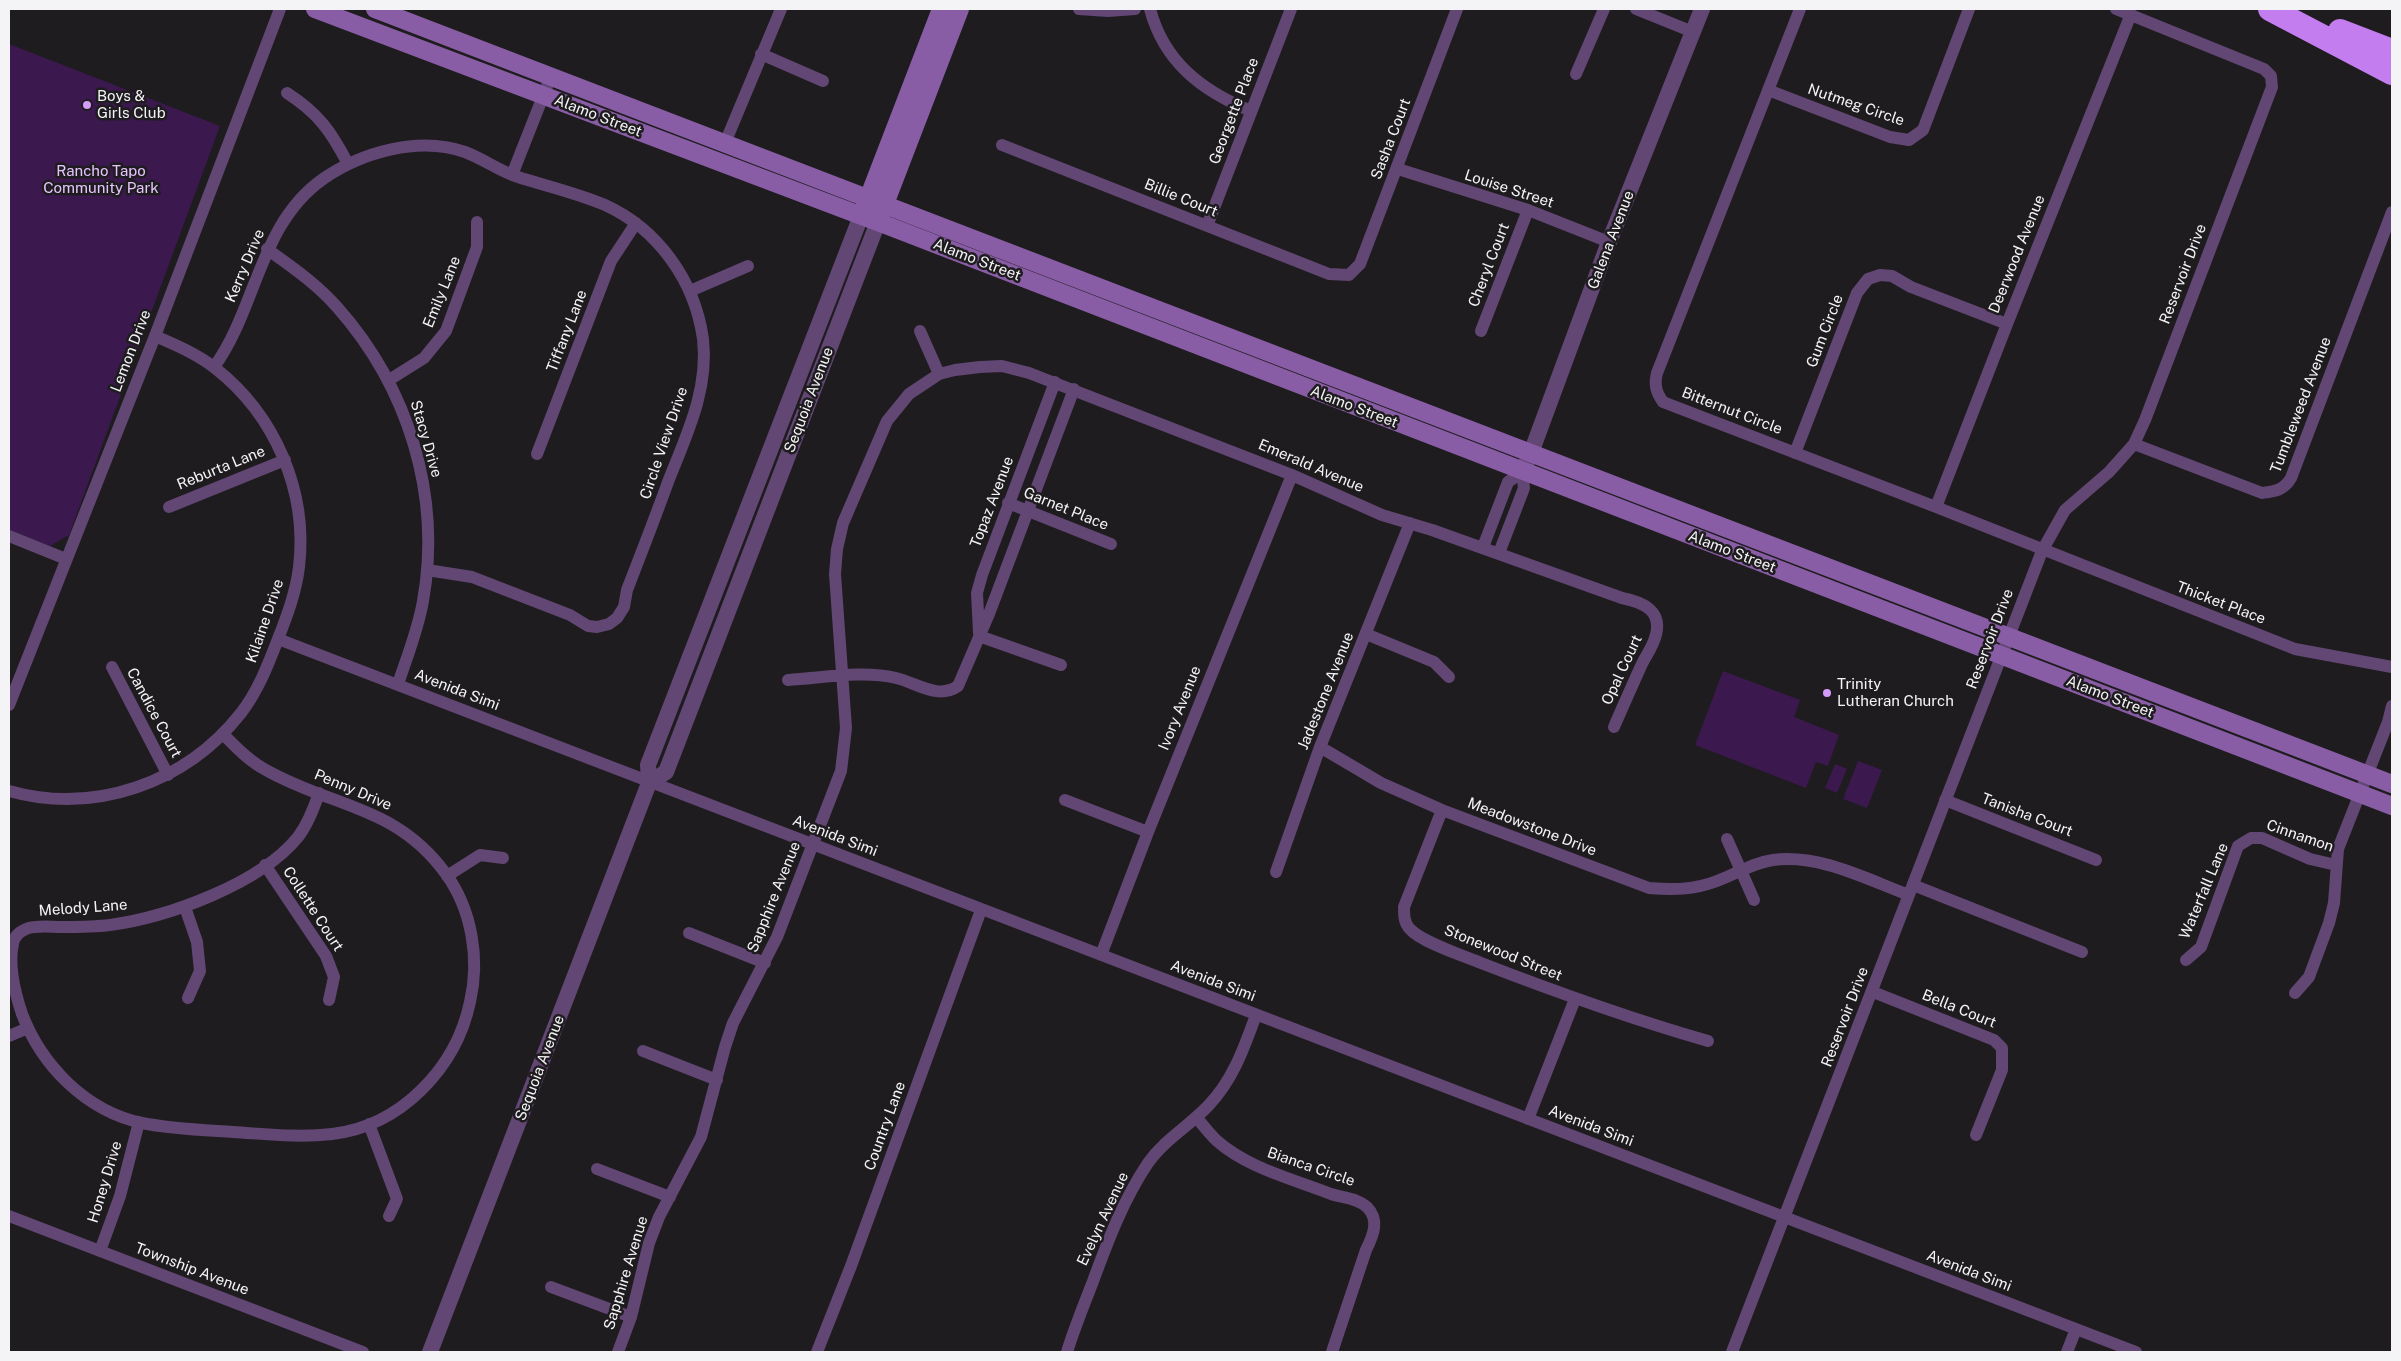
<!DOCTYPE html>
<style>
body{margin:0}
#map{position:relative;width:2401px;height:1361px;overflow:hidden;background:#1e1c1f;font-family:"Public Sans",sans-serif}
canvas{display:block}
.frame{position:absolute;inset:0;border:10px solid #f4f3f5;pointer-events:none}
</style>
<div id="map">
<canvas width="2401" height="1361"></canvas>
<div class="frame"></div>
</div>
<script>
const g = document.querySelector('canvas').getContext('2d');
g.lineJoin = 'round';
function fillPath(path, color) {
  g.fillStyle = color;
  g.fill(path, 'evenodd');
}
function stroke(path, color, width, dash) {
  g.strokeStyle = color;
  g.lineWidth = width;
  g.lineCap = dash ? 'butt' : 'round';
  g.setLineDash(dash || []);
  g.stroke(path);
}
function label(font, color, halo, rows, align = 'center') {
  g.font = font + ' "Public Sans",sans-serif';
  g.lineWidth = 5;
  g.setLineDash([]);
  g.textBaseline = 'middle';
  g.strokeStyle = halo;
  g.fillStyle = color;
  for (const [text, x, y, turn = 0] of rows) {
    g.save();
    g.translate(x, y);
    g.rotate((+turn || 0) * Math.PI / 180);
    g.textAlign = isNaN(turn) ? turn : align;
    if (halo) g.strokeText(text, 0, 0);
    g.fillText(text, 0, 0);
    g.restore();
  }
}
fillPath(new Path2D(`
 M9,44L220,126L69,535L50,546L9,530Z
 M1723,671L1800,700L1794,717L1839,735L1828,766L1816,762L1806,788L1695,745Z
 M1858,761L1882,770L1867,808L1843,799Z
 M1835,764L1847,769L1837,793L1825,788Z`), '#3b194e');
stroke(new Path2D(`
 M1079,9L1108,11L1135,9
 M1150,9C1164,62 1202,91 1251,111
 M1636,9L1693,32
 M1800,9L1657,373C1654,385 1656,392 1663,402L1936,507L2295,649L2392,667
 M761,54L823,81
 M1576,74L1604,9
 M1768,90L1890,137L1909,140L1923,130L1969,9
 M287,93C318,113 331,131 348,164
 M725,143L781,9
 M1002,145L1329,274L1349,275L1360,264L1457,9
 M1398,169L1528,210L1609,242
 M512,175L551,76
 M1207,226L1291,9
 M267,249C292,267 317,284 337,307C408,387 442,495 423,601C418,630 407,657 398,684
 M690,291L748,266
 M920,331L939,374
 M1481,331L1528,210
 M214,367C257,308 259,224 323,179C362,152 419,136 465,152C484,159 499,171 518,177C546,186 577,193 605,205C658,229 695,281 703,339C709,390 686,436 668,482C655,518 641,554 627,590L624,607L617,618L609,624L597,627L588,626L570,615L472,577L427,570
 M389,380L424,358L446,331L477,247V222
 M2134,444L2262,493C2276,491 2284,490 2291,478L2392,212
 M1795,453L1857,293L1868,279L1880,275L1892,276L1911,287L2007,324
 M537,454L611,261L636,223
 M1008,503L1111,544
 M169,507L285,460
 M1936,507L2007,324L2131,14
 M9,536L66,559
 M1483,547L1508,482L1522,472
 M1499,553L1524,488L1522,472
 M979,633L977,593L982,575L1055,382
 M1366,634L1434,662L1449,677
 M979,636L1061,665
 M278,639L2136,1352
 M112,667L168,775
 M788,680C823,678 862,670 896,678C917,683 938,700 958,686L989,614L1074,389
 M9,705L155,336L280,9
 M223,734C236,747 249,761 266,770C333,808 396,805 446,874C472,910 480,959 470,1002C456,1068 401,1126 332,1134C299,1138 266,1134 233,1132C203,1130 172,1129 142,1123C86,1111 42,1066 22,1014C15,993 8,966 13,944C14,937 19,932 26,929C36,925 50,927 61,927C77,927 94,927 110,925C168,917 260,884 298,837C308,824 314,808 319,793
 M1320,747L1381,783L1442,810L1649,888C1672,890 1694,890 1717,881C1736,874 1752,863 1773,860C1820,854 1866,879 1909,895
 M9,791C95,815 186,783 241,713C258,691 268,665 278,639C287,616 296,592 299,567C308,491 275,415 215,368C197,354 176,345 155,336
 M1065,800L1148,832
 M1945,800L2096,860
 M1442,810L1404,907C1404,915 1404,923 1410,929C1421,942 1464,956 1481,963C1556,992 1631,1019 1708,1041
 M1727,839L1754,900
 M265,865L326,956L334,977L329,1000
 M1276,872L1320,747L1410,523
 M447,876L480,855L503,858
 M1913,885L2082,952
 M185,907L197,942L200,971L188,998
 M689,933L765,963
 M1101,955L1148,832L1292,475
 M2186,960L2201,947L2238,846L2251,838H2262L2310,859L2336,865
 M1873,992L1994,1040L2002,1048V1070L1976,1135
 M2295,993L2309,977L2329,923L2334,903L2338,849L2388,722L2392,706
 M9,1036L28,1028
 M643,1051L717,1080
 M1196,1117C1202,1124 1209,1133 1216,1140C1247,1168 1293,1179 1331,1194C1343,1198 1357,1198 1367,1207C1380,1220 1373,1236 1366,1250L1332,1352
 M1528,1119L1575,999
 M369,1124L397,1199L389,1216
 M597,1169L670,1197
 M9,1216L363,1352
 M100,1251L120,1196L139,1122
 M551,1287L631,1317
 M618,1352L631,1317L649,1243L659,1217L701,1137L725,1047L733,1023L777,937L841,771L846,728L835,574L837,549L843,523L887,421L909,394L939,374L955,370L980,367L1002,366L1029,373L1292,475L1382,515L1432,530L1622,598C1643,602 1664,611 1655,638C1652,648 1645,657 1641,666C1632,686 1623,706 1614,727
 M817,1352L851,1266L981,910
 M1067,1352C1074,1329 1083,1307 1092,1284C1107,1243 1123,1200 1148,1163C1164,1140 1189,1126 1208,1106C1233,1080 1244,1048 1256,1015
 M1732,1352L2042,551L2065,510L2109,472L2134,444L2145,420L2272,87L2271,76L2264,69L2116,9
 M2067,1352L2076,1329`), '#624673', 12);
stroke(new Path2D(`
 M1522,472L1531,453L1609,242L1702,9
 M649,783L666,772L878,222
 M430,1352L649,783L648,765L861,216`), '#624673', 16);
stroke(new Path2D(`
 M315,9L891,227L2392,806
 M375,9L2392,784
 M864,209L941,9
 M880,217L960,9`), '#895da5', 18);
stroke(new Path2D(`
 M2270,9L2392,73
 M2340,31L2392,51`), '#c47def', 24);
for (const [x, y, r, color] of [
 [87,105,5,"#d59bfa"],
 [1827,693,5,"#d59bfa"]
]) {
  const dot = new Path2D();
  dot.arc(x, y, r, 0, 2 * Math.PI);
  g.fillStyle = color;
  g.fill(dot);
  stroke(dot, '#1e1c1f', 2);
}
label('15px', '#f4f3f5', '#1e1c1f', [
 ["Boys &",97,96],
 ["Girls Club",97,113],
 ["Trinity",1837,684],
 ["Lutheran Church",1837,701]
], 'left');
label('15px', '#f4f3f5', '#1e1c1f', [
 ["Nutmeg Circle",1856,105,19],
 ["Georgette Place",1234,111,-69],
 ["Alamo Street",598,116,21],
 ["Sasha Court",1391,139,-69],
 ["Louise Street",1509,189,18],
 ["Billie Court",1181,198,22],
 ["Galena Avenue",1611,240,-69],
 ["Deerwood Avenue",2017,254,-68],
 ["Alamo Street",977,260,21],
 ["Cheryl Court",1489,265,-69],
 ["Kerry Drive",245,266,-67],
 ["Reservoir Drive",2183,274,-69],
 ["Emily Lane",442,292,-68],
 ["Tiffany Lane",567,331,-69],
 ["Gum Circle",1825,331,-69],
 ["Lemon Drive",131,351,-69],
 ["Sequoia Avenue",809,400,-69],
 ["Tumbleweed Avenue",2301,405,-69],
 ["Alamo Street",1354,407,21],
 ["Bitternut Circle",1732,411,21],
 ["Stacy Drive",426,439,74],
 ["Circle View Drive",664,443,-71],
 ["Emerald Avenue",1311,466,23],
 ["Reburta Lane",221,468,-22],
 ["Topaz Avenue",992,502,-69],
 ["Garnet Place",1066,509,22],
 ["Alamo Street",1732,552,21],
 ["Thicket Place",2221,603,21],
 ["Kilaine Drive",265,621,-71],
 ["Reservoir Drive",1990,639,-69],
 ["Opal Court",1622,670,-65],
 ["Avenida Simi",457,690,21],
 ["Jadestone Avenue",1326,691,-68],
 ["Alamo Street",2110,697,21],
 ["Ivory Avenue",1180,708,-68],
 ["Candice Court",154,713,62],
 ["Penny Drive",353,790,23],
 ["Tanisha Court",2027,815,21],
 ["Meadowstone Drive",1532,827,21],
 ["Avenida Simi",835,836,21],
 ["Cinnamon",2300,836,19],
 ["Waterfall Lane",2204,891,-67],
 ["Sapphire Avenue",774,897,-68],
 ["Melody Lane",83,908,-4],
 ["Collette Court",313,909,57],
 ["Stonewood Street",1503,953,22],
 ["Avenida Simi",1213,981,21],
 ["Bella Court",1959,1009,22],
 ["Reservoir Drive",1845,1017,-69],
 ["Sequoia Avenue",540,1068,-69],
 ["Country Lane",885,1126,-70],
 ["Avenida Simi",1591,1126,21],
 ["Bianca Circle",1311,1167,19],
 ["Honey Drive",105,1182,-73],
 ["Evelyn Avenue",1103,1219,-65],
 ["Township Avenue",192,1269,21],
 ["Avenida Simi",1969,1271,21],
 ["Sapphire Avenue",626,1273,-73]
]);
label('15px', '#e6c4fe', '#1e1c1f', [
 ["Rancho Tapo",101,171],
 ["Community Park",101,188]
]);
</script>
